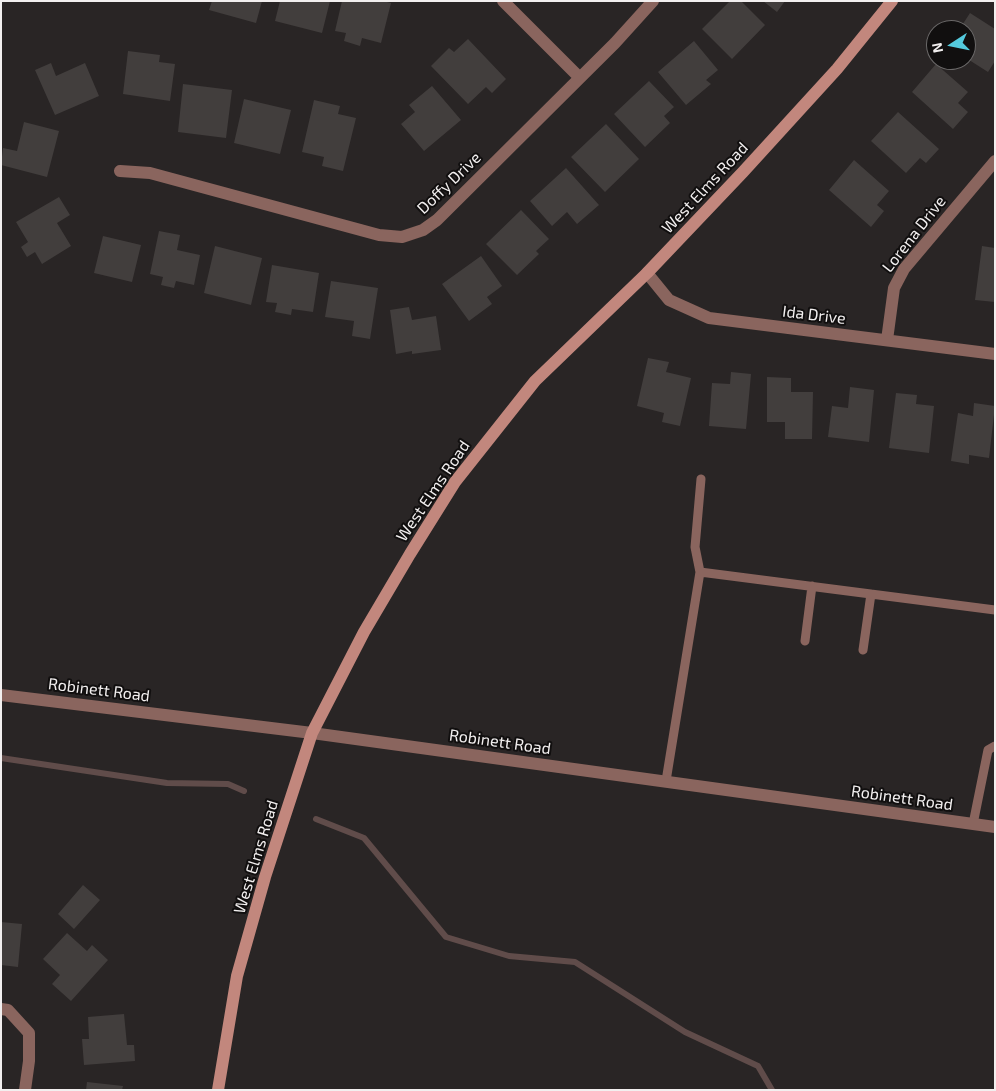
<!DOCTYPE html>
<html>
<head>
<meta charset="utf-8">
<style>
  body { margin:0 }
  #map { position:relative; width:996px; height:1091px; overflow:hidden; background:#292525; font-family:"Exo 2",sans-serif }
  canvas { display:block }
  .frame { position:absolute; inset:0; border:2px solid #f2efef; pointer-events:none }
  .north { position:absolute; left:926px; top:20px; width:50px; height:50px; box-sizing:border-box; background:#110f0f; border:1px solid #6b6969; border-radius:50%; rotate:259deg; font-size:14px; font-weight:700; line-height:20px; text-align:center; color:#f2efef }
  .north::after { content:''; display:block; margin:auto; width:18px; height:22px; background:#54cadd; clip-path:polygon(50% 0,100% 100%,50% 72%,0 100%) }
</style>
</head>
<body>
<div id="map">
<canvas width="996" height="1091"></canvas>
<div class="frame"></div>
<div class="north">N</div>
</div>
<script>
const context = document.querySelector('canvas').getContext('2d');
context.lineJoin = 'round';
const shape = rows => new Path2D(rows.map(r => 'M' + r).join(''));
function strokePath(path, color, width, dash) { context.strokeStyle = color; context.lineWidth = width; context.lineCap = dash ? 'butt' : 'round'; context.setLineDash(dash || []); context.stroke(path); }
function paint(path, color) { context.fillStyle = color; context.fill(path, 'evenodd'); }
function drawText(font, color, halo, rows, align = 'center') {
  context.font = font + ' "Exo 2",sans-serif'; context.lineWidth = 4; context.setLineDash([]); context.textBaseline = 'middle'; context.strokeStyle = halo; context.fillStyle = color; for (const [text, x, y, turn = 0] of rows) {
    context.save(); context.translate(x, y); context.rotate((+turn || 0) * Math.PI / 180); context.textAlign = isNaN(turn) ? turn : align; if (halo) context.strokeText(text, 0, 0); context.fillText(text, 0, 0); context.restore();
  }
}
strokePath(shape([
  [1,758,167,783,228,784,244,791],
  [316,819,364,838,446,937,509,956,575,962,685,1032,758,1066,772,1090]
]), '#604c4a', 6);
paint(shape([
  [212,1,262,1,256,23,209,10],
  [280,1,330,1,322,33,275,21],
  [342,1,383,1,391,3,381,43,362,38,360,46,344,41,346,33,335,31],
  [730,1,741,1,765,25,732,59,702,29],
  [763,1,785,1,777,12],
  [970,13,995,29,995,61,988,72,966,58,966,30,959,30],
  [468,39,506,79,492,93,486,87,468,104,431,66,449,48,454,52],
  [694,41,718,70,706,80,711,84,686,105,658,72],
  [128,51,160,55,159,62,175,64,170,101,123,94],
  [51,63,56,76,85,63,99,96,55,115,35,70],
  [936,64,968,92,958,103,968,112,953,129,912,92],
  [649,81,674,107,664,116,670,123,645,147,614,114],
  [183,84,232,90,226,138,178,132],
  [432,86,461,120,424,151,401,124,415,112,409,105],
  [244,99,291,110,280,154,234,143],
  [314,100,340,106,338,114,356,118,343,171,322,166,324,157,302,152],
  [898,112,939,149,926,163,920,158,906,173,871,141],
  [24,122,59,131,47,177,1,165,3,148,17,151],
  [606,124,639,159,605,192,571,157],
  [854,160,889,191,877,205,884,211,871,227,829,190],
  [566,168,599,205,577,224,567,212,552,226,530,201],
  [59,197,70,215,57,223,71,246,42,264,35,252,27,257,21,247,28,242,16,222],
  [521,210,549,239,536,251,539,254,517,275,486,244],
  [159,231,180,235,177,250,200,255,194,285,176,281,174,288,161,285,163,277,150,274],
  [103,236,141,245,132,282,94,273],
  [215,246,262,258,251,305,204,293],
  [982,246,995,248,995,302,975,300],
  [481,256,502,286,487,297,492,304,469,321,442,284],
  [272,265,319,273,313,312,292,309,291,315,275,312,277,303,266,302],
  [331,281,378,288,370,339,352,336,354,321,325,317],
  [409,307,412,320,436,316,441,350,412,354,412,351,396,354,390,310],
  [648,358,669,362,666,372,691,378,680,426,662,422,664,413,637,406],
  [731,372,751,374,746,429,709,426,712,383,730,384],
  [767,377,791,378,791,392,813,392,812,439,785,439,785,422,767,422],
  [850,387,874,390,869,442,828,437,832,406,848,408],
  [896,393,917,395,916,404,934,406,929,453,889,448],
  [974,403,995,406,989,458,969,455,969,464,951,461,958,413,973,416],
  [83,885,100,900,74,929,58,914],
  [1,922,22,924,18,967,1,965],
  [67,933,87,951,92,945,108,960,71,1001,52,984,60,975,43,959],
  [124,1014,127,1045,134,1045,135,1061,84,1065,82,1039,89,1039,88,1017],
  [87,1082,123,1086,122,1090,86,1090]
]), '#423e3d');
strokePath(shape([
  [700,572,695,547,701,479],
  [805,641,812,586],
  [863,650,871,594],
  [666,781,700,572,995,610],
  [973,824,988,750,995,746]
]), '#8a655e', 9);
strokePath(shape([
  [503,1,579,77],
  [120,171,150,173,379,235,402,237,423,230,437,220,615,43,653,1],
  [647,273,669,300,709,318,995,354],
  [887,340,894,288,904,269,995,161],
  [1,1009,8,1010,29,1033,29,1061,25,1090]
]), '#8a655e', 12);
strokePath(shape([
  [1,695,312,733,995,827]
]), '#8a655e', 12);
strokePath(shape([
  [218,1090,237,976,265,877,312,733,364,632,410,554,455,482,535,381,647,273,743,172,837,69,892,1]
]), '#c2877d', 12);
drawText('16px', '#f2efef', '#110f0f', [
  ["Doffy Drive",449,183,-44],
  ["West Elms Road",705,188,-47],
  ["Lorena Drive",914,234,-52],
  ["Ida Drive",814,315,7],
  ["West Elms Road",433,491,-56],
  ["Robinett Road",99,690,7],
  ["Robinett Road",500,742,8],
  ["Robinett Road",902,798,8],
  ["West Elms Road",256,857,-73]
]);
</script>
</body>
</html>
